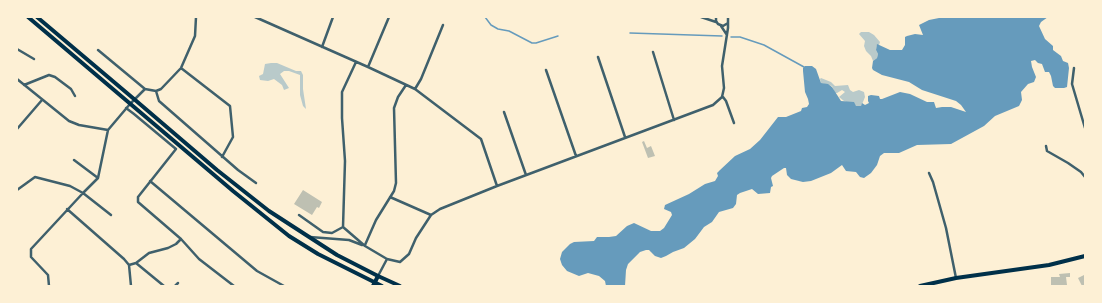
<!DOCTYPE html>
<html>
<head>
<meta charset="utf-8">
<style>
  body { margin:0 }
  #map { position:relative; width:1102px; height:303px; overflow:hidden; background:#fdf0d5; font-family:"Varela Round",sans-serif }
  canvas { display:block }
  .frame { position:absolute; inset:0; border:18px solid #fdf0d5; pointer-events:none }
</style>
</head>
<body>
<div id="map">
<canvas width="1102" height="303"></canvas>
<div class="frame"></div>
</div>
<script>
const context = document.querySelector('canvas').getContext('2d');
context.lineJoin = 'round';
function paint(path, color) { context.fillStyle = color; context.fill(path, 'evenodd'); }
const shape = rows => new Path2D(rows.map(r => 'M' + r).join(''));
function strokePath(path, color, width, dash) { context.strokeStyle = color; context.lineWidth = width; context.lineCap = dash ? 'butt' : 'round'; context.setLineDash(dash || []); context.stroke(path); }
paint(shape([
  [861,32,869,32,874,35,880,42,879,45,877,45,876,50,878,54,877,58,873,61,871,56,866,51,864,46,865,41,859,34],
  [271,63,277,63,296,71,301,71,303,75,303,89,306,109,303,106,300,95,300,75,289,71,284,71,280,74,289,88,284,90,282,85,274,79,268,81,260,80,259,76,263,74,265,64],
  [821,78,831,82,835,86,848,85,850,90,853,92,859,90,864,92,865,97,863,102,861,106,856,106,844,101,839,97,845,92,842,90,837,93,835,93,832,86,821,83,820,79]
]), '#b9caca');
paint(shape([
  [940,17,1048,17,1041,22,1039,26,1045,39,1053,46,1053,50,1061,56,1063,61,1068,63,1069,68,1067,87,1064,88,1055,88,1053,86,1051,76,1049,72,1045,72,1042,64,1038,63,1035,60,1031,61,1032,67,1036,77,1034,82,1028,84,1021,92,1022,100,1019,106,995,116,984,126,951,144,917,145,899,153,884,153,880,156,877,165,871,173,864,178,860,177,856,172,846,171,842,165,831,173,811,181,803,182,791,179,787,175,786,168,784,168,772,176,771,178,773,186,771,187,770,193,758,194,752,189,740,193,737,195,736,204,733,208,719,212,712,222,704,227,695,239,684,248,673,252,666,256,661,258,655,256,649,250,646,250,640,252,628,264,626,270,625,286,606,286,605,281,599,276,588,273,579,276,567,271,562,265,560,259,562,252,570,244,574,242,594,241,597,237,609,237,616,236,627,226,634,223,651,231,660,231,664,228,672,215,671,212,664,209,665,205,689,194,705,184,715,181,718,176,717,173,720,170,735,156,750,149,760,140,778,117,786,117,801,111,802,108,807,107,809,104,808,99,805,92,803,71,803,68,805,66,812,66,816,69,821,83,828,84,832,87,841,101,854,102,856,106,861,106,862,103,865,105,869,103,868,101,868,96,871,95,879,96,880,99,882,99,900,92,910,94,927,102,934,102,936,108,942,107,951,107,966,112,961,105,956,101,922,90,909,82,882,75,873,70,872,68,873,61,877,58,878,54,876,50,877,44,890,50,902,50,905,45,905,37,907,36,915,34,923,35,919,25,929,20,939,18]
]), '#669bbc');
strokePath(shape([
  [485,17,491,25,498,29,509,31,532,43,536,43,558,36],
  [630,33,722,36],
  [731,37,740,37,764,45,804,67]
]), '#669bbc', 1.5);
paint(shape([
  [644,141,647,148,651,146,655,156,648,158,642,142],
  [303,190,322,202,319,208,317,207,312,215,294,204],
  [1070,273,1070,277,1066,277,1067,285,1051,286,1051,277,1060,277,1059,274],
  [1084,275,1085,277,1085,285,1082,286,1078,278]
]), '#bec0b2');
strokePath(shape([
  [255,17,368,67,415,89,481,139,497,186],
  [701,17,716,22],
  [716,17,716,21,718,24,723,26,728,23,728,17],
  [721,26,727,35],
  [322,47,333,17],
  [17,49,34,59],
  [98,50,145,89],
  [653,52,674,120],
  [598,57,625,137],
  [356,62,342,92,342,118,345,161,343,227,365,246,387,259],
  [368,67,389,17],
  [181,68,230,106,233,137,222,157],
  [1074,68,1072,84,1085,128],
  [546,70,576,156],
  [17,79,69,121,79,125,108,130],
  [24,85,49,75,55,77,71,89,75,96],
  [415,89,421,79,443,25],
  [156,91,159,101,238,170,256,183],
  [723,97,726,101,734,123],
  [126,108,134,114,176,149,138,197,138,202,181,239,199,259,234,286],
  [504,112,526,175],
  [17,129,42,100],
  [1046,146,1047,151,1068,163,1081,172,1085,177],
  [74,160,98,178],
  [929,173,933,182,946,228,956,278],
  [150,181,257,271,284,286],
  [17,190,35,177,70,186,83,193,98,178,108,130,130,104,145,89,156,91,161,89,181,68,195,36,196,17],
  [390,197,431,215],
  [67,209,124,259,129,265,131,286],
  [299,215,323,232,332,233,343,227],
  [310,237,349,240,362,245],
  [365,245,376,220,394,191,396,183,394,108,398,97,406,85],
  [136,263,164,286],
  [129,265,136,263,149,253,168,248,176,244,181,239],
  [378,276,387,259,400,262,409,254,416,238,431,215,440,209,497,186,713,105,722,97,724,88,722,66,728,28,728,23],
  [49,286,48,275,31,257,31,249,83,193,111,215],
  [175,286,178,283]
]), '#3f606c', 2.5);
strokePath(shape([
  [373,286,378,276]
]), '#003049', 4);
strokePath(shape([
  [28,17,233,191,289,236,318,254,382,286],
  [37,17,134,99,217,170,269,211,337,255,378,276,400,286],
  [920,286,956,278,1049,265,1085,256]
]), '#003049', 4);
</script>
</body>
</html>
